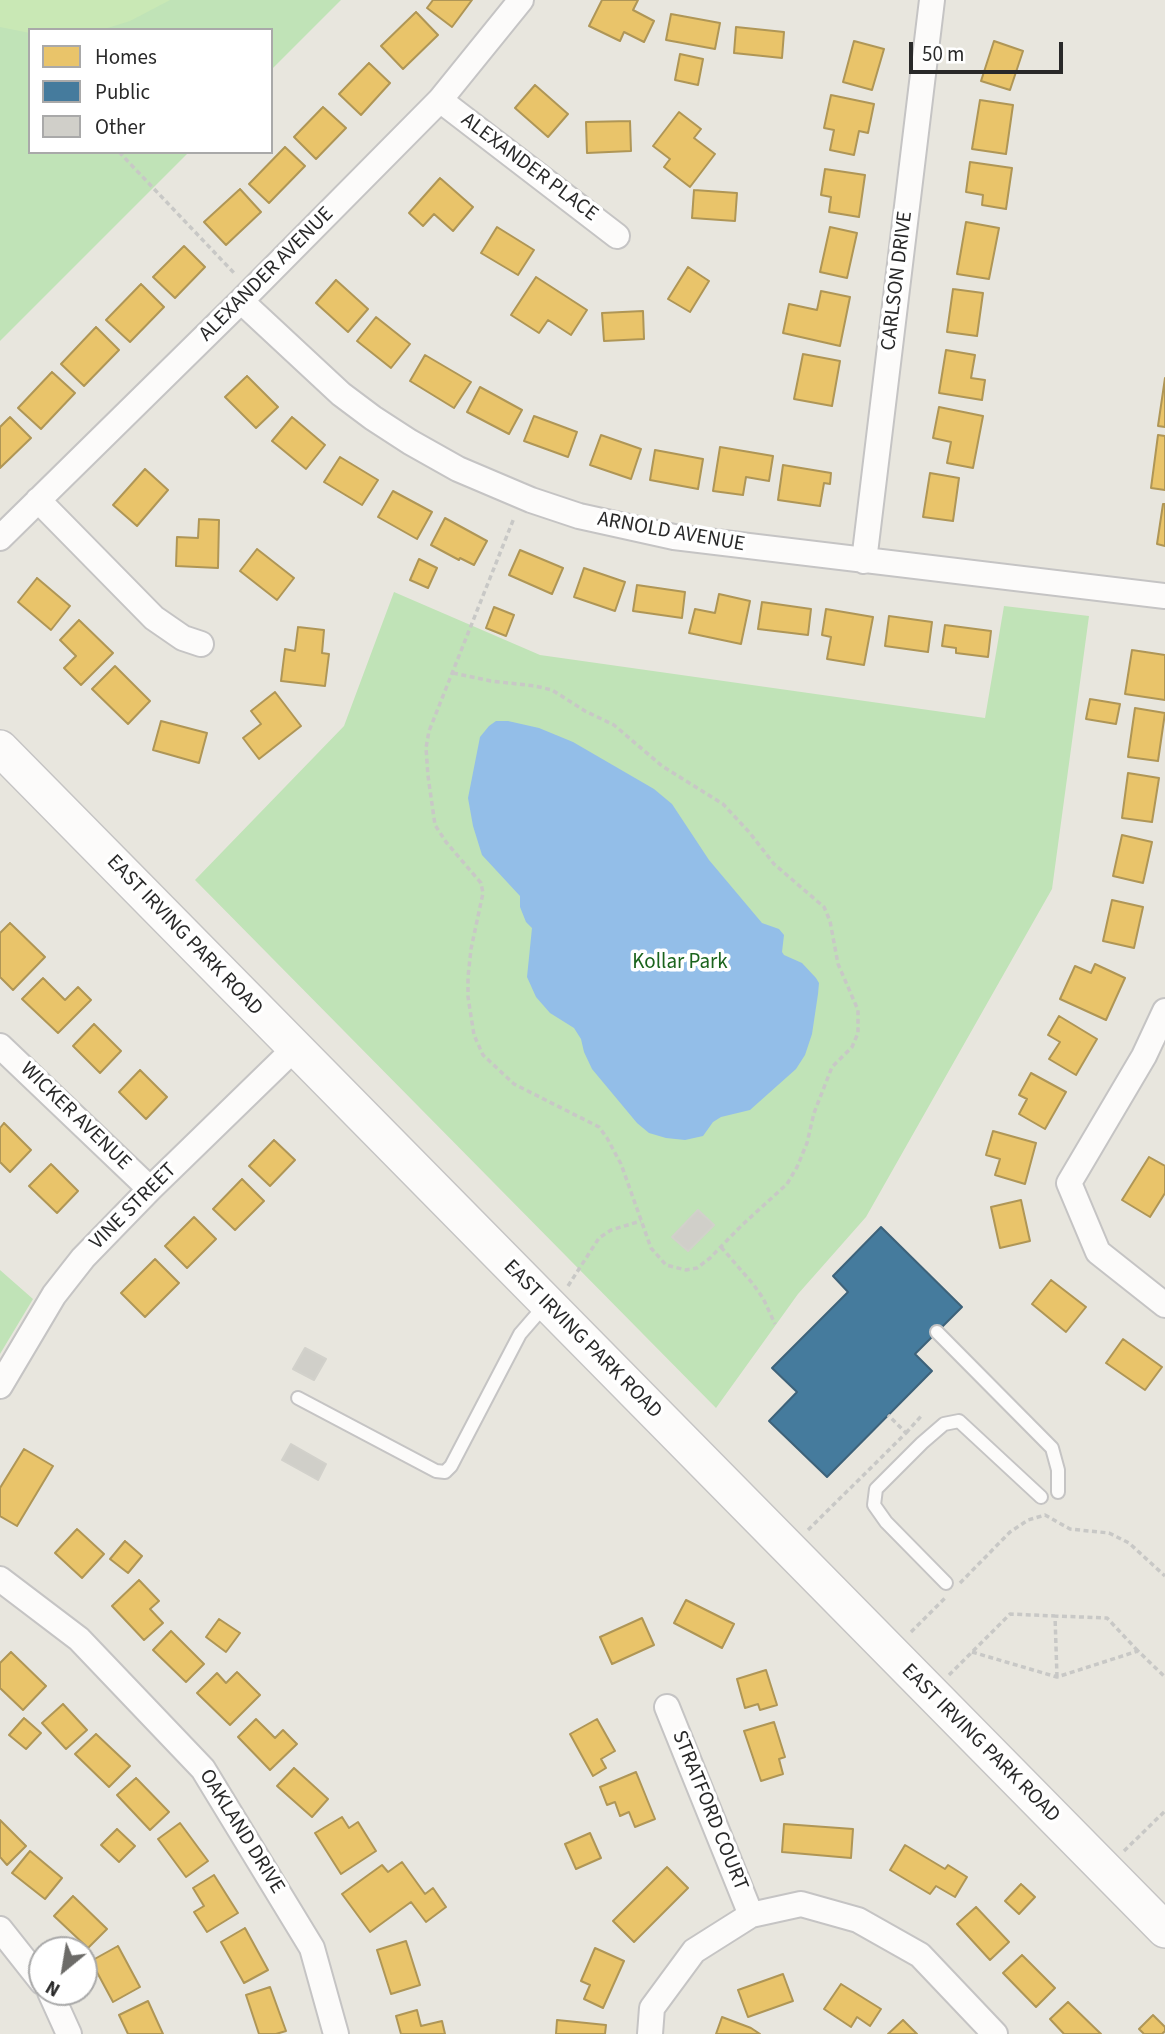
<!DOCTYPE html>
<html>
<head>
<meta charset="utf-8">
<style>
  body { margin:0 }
  #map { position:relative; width:1165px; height:2034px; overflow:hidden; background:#e8e6de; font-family:"Source Sans 3",sans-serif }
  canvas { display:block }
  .legend { position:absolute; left:28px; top:28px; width:245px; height:126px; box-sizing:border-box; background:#fff; border:2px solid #a9a9a9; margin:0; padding:9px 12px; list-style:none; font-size:21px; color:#292929 }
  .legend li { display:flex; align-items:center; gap:14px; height:35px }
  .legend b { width:35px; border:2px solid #a9a9a9 }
  .north { position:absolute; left:28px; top:1936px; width:70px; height:70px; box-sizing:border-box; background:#fff; border:2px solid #a9a9a9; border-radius:50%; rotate:210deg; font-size:19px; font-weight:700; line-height:28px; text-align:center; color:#292929 }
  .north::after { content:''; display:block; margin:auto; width:24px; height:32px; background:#6c6b68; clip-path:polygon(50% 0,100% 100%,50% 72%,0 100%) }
  .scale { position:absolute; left:909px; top:42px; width:154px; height:32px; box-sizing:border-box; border:4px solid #292929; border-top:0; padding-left:9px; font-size:21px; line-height:24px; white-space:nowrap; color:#292929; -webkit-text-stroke:5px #fff; paint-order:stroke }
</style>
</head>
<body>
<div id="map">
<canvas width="1165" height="2034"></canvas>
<ul class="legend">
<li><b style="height:19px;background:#e9c46a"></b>Homes</li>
<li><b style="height:19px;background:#457b9d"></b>Public</li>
<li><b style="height:19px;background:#d0cfc9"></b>Other</li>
</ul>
<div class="north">N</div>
<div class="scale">50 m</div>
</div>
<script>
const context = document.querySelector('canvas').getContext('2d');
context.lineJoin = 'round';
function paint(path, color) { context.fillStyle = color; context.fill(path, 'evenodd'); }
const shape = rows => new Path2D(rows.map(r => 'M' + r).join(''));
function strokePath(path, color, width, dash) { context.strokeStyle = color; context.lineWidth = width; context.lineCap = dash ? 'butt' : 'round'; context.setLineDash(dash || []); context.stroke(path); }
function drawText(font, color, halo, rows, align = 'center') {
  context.font = font + ' "Source Sans 3",sans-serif'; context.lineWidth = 7; context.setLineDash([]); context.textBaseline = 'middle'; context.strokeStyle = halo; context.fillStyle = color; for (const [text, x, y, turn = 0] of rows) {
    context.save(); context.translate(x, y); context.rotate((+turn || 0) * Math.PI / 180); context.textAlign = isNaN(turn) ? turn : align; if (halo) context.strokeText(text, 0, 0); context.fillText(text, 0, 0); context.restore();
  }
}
paint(shape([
  [0,0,341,0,271,70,271,30,30,30,30,152,189,152,0,341],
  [394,592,540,655,985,718,1004,606,1089,616,1052,889,866,1217,798,1294,716,1408,195,880,344,726],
  [0,1270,33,1299,0,1354]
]), '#c0e3b7');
paint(shape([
  [0,0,170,0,130,21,101,30,30,30,30,33,0,27]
]), '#c9e8b5');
paint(shape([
  [496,721,508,721,539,728,573,742,654,789,672,804,709,860,762,923,779,929,784,935,782,952,784,955,802,963,816,978,819,983,818,994,812,1034,805,1055,796,1069,750,1110,721,1117,713,1122,703,1136,685,1140,666,1138,649,1133,637,1123,592,1069,584,1052,581,1039,574,1028,550,1013,536,997,527,977,532,928,526,922,520,907,520,896,482,855,473,826,468,798,480,737,489,726]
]), '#93bee8');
const homes = shape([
  [433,0,472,0,452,27,427,8,433,0],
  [602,0,638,0,633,10,654,21,644,42,624,32,620,41,589,26,602,0],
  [416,12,438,35,403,69,381,46,416,12],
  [671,14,720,23,715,49,666,40,671,14],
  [736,27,784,32,782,58,734,53,736,27],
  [854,41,884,49,872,90,843,82,854,41],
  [994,41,1023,51,1010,90,981,81,994,41],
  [680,54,703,59,698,85,675,80,680,54],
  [369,63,390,83,361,115,339,94,369,63],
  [535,85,568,114,548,137,515,108,535,85],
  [831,95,874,104,868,133,859,131,854,155,830,150,834,130,824,128,831,95],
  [980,100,1013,105,1006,154,972,149,980,100],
  [323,107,346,128,316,159,294,137,323,107],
  [679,112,701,129,694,138,715,154,690,187,664,167,670,159,653,146,679,112],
  [630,121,631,151,587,153,586,122,630,121],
  [285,147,305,166,269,203,249,184,285,147],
  [970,162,1012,168,1006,209,982,205,983,195,966,192,970,162],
  [825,169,865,175,859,217,829,212,831,197,821,195,825,169],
  [440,178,473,207,453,231,434,214,423,226,409,213,440,178],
  [240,189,261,212,226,245,204,222,240,189],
  [694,190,737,193,735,221,692,218,694,190],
  [966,222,999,228,989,279,957,274,966,222],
  [497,227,534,250,518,275,481,253,497,227],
  [830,227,857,233,847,278,820,272,830,227],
  [184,246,205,267,175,298,153,277,184,246],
  [688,267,709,281,690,312,668,299,688,267],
  [536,277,587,310,571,335,548,320,539,333,511,315,536,277],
  [336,280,368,309,348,332,316,303,336,280],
  [141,284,164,307,130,342,106,320,141,284],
  [953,289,983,293,977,336,947,332,953,289],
  [821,291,850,297,840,346,783,333,789,304,817,310,821,291],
  [643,311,644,339,604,341,602,313,643,311],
  [376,317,410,344,391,368,357,341,376,317],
  [96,327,119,350,84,386,61,364,96,327],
  [946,350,975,355,971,378,985,380,982,400,939,393,946,350],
  [803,354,840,361,832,406,794,399,803,354],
  [425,355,471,382,454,408,410,381,425,355],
  [52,372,75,393,41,429,18,408,52,372],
  [247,376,278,407,256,428,225,397,247,376],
  [1165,378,1165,427,1158,426,1165,378],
  [480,387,522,410,509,434,467,412,480,387],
  [939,407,983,416,973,468,947,463,951,442,933,438,939,407],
  [534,416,577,432,568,457,524,441,534,416],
  [10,417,31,438,0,468,0,427,10,417],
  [292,417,325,445,306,469,272,441,292,417],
  [601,435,641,449,631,479,590,465,601,435],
  [1158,435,1165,436,1165,490,1151,488,1158,435],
  [720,447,773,456,769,481,746,477,743,495,713,491,720,447],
  [655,450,703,459,698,489,650,480,655,450],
  [340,457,378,480,362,505,324,482,340,457],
  [783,465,831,473,830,484,824,483,820,506,778,500,783,465],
  [145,469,168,490,137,526,113,505,145,469],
  [930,473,959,478,953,521,923,517,930,473],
  [393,491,432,512,417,539,378,517,393,491],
  [1163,504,1165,504,1165,546,1157,544,1163,504],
  [445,518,487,541,474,565,460,558,459,560,431,545,445,518],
  [199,519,219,520,218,568,176,566,177,537,198,538,199,519],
  [257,549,294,578,277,600,240,571,257,549],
  [520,550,563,568,552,594,509,575,520,550],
  [419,559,437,568,428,588,410,580,419,559],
  [584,568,625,582,615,611,574,597,584,568],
  [37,578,70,606,51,630,18,602,37,578],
  [637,585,685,592,682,618,633,611,637,585],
  [719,594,750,601,741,644,689,633,695,609,715,613,719,594],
  [762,602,811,609,808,635,758,629,762,602],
  [494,607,514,615,506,636,486,628,494,607],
  [826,609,873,617,864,665,827,659,831,637,822,635,826,609],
  [889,616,932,622,928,652,885,646,889,616],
  [79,620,113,653,81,685,64,668,76,656,60,640,79,620],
  [945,625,991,631,988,657,956,653,956,648,942,646,945,625],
  [298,627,324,630,322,653,329,654,325,686,281,681,285,649,295,651,298,627],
  [1132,650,1165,655,1165,700,1125,694,1132,650],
  [115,666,150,701,128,724,92,689,115,666],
  [275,692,301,726,259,759,243,738,261,724,251,711,275,692],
  [1090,699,1120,704,1116,724,1086,719,1090,699],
  [1135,708,1165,713,1158,761,1128,757,1135,708],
  [161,721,207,733,199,763,153,750,161,721],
  [1128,773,1159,778,1152,822,1122,818,1128,773],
  [1122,835,1152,842,1143,883,1113,876,1122,835],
  [1112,900,1143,907,1134,948,1103,941,1112,900],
  [10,923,45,957,13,990,0,977,0,933,10,923],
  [1095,964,1125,978,1106,1020,1060,999,1075,966,1091,973,1095,964],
  [43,978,65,1000,78,987,91,1000,58,1033,22,999,43,978],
  [1059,1016,1097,1039,1076,1075,1049,1059,1060,1042,1048,1035,1059,1016],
  [94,1024,121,1051,100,1073,73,1046,94,1024],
  [140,1070,167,1097,146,1119,119,1092,140,1070],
  [1031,1073,1066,1092,1045,1129,1019,1114,1027,1099,1019,1095,1031,1073],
  [4,1123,31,1150,10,1172,0,1162,0,1128,4,1123],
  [993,1131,1036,1143,1025,1184,995,1175,1000,1159,986,1155,993,1131],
  [274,1140,295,1160,270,1186,249,1166,274,1140],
  [1149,1157,1165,1166,1165,1193,1150,1217,1122,1200,1149,1157],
  [51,1164,78,1191,57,1213,29,1186,51,1164],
  [242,1179,264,1201,235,1230,213,1209,242,1179],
  [1021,1200,1030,1241,1000,1248,991,1207,1021,1200],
  [194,1217,216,1239,187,1268,165,1246,194,1217],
  [155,1259,179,1283,145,1317,121,1293,155,1259],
  [1051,1280,1086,1307,1066,1332,1032,1304,1051,1280],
  [1123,1339,1162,1367,1145,1390,1106,1363,1123,1339],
  [24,1449,53,1466,17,1526,0,1516,0,1488,24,1449],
  [77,1529,104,1554,82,1578,55,1553,77,1529],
  [125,1541,142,1556,128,1573,110,1559,125,1541],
  [139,1580,159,1601,150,1609,163,1623,144,1640,112,1606,139,1580],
  [686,1600,734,1624,722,1648,674,1623,686,1600],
  [642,1618,654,1645,612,1664,600,1637,642,1618],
  [219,1619,240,1633,226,1652,206,1637,219,1619],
  [171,1631,204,1664,186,1682,153,1650,171,1631],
  [11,1652,46,1686,23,1710,0,1688,0,1663,11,1652],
  [766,1670,777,1705,760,1710,758,1704,745,1708,737,1679,766,1670],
  [237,1672,260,1695,230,1725,197,1693,217,1673,226,1683,237,1672],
  [63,1704,87,1730,66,1749,42,1723,63,1704],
  [24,1718,41,1733,26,1749,9,1735,24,1718],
  [256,1719,275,1738,283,1730,297,1744,270,1770,238,1737,256,1719],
  [597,1719,615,1751,601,1759,606,1768,593,1776,570,1734,597,1719],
  [774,1722,785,1757,779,1759,783,1774,761,1781,744,1731,774,1722],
  [96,1734,130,1766,109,1787,75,1754,96,1734],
  [294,1768,328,1799,312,1817,277,1786,294,1768],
  [636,1772,655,1819,635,1827,629,1812,620,1816,615,1802,607,1805,600,1787,636,1772],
  [136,1778,169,1812,150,1830,117,1795,136,1778],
  [342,1817,349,1828,358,1822,376,1851,341,1874,315,1833,342,1817],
  [0,1820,26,1846,7,1865,0,1857,0,1820],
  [180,1823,208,1861,186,1877,158,1839,180,1823],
  [784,1824,853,1829,851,1858,782,1852,784,1824],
  [117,1829,135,1846,119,1862,101,1845,117,1829],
  [590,1833,601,1858,576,1869,565,1844,590,1833],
  [905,1845,945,1869,948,1865,967,1877,955,1897,936,1886,930,1894,890,1870,905,1845],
  [30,1851,62,1878,45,1899,12,1873,30,1851],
  [402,1862,425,1894,433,1888,446,1907,426,1922,411,1902,370,1932,342,1894,382,1865,388,1872,402,1862],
  [667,1867,688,1888,634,1942,613,1921,667,1867],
  [214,1875,238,1913,207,1932,194,1912,204,1906,193,1888,214,1875],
  [1021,1884,1035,1897,1019,1914,1005,1901,1021,1884],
  [73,1896,107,1929,88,1948,54,1916,73,1896],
  [976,1907,1009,1942,990,1960,957,1924,976,1907],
  [245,1928,268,1970,244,1983,221,1942,245,1928],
  [406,1941,420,1985,391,1994,377,1950,406,1941],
  [118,1946,140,1987,113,2002,91,1961,118,1946],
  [595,1948,624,1961,603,2008,584,1999,590,1985,581,1981,595,1948],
  [1022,1955,1055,1988,1036,2007,1003,1973,1022,1955],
  [783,1974,793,2001,748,2017,738,1990,783,1974],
  [841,1984,881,2009,870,2026,857,2017,851,2027,824,2009,841,1984],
  [270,1987,286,2031,276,2034,259,2034,246,1995,270,1987],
  [148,2001,163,2034,128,2034,119,2015,148,2001],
  [1068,2002,1101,2034,1064,2034,1050,2019,1068,2002],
  [417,2010,421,2026,442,2021,445,2034,401,2034,396,2016,417,2010],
  [1153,2015,1165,2027,1165,2031,1162,2034,1144,2034,1139,2029,1153,2015],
  [722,2017,751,2028,760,2034,716,2034,722,2017],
  [557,2020,606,2025,605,2034,556,2034,557,2020],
  [903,2020,917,2034,888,2034,903,2020]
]);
paint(homes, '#e9c46a');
strokePath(homes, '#af9656', 2);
const public = shape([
  [881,1227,962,1307,915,1354,932,1371,827,1477,769,1421,797,1392,772,1368,848,1292,833,1276,881,1227]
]);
paint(public, '#457b9d');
strokePath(public, '#3d627a', 2);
const building = shape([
  [698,1210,714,1225,688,1251,672,1237,698,1210],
  [305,1348,326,1359,314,1380,293,1369,305,1348],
  [291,1444,326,1464,318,1480,282,1460,291,1444]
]);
paint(building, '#d0cfc9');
strokePath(building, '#d2d1cb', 2);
const service = shape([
  [937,1332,1052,1448,1058,1470,1058,1492],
  [298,1398,436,1471,445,1472,451,1466,520,1334,546,1304],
  [946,1583,886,1522,874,1505,876,1489,922,1443,944,1424,959,1421,1041,1497]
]);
const minor = shape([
  [440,100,617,236],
  [241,301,341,394,373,418,410,442,458,469,531,500,579,516,674,537,1165,596],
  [38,500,154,618,183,638,201,644],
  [0,538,241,301,440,100,521,0],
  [864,561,932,0],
  [1165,1011,1144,1056,1069,1183,1098,1252,1165,1305],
  [0,1046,150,1189],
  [0,1386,54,1295,83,1258,150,1189,295,1048],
  [0,1579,79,1639,203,1769,312,1948,336,2034],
  [667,1707,751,1915],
  [0,1929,42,1982],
  [50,1992,69,2034],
  [650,2034,652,2008,694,1951,751,1915,801,1904,858,1920,920,1955,995,2034]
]);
const secondary = shape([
  [0,748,1165,1930]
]);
strokePath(service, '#c5c4c4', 16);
strokePath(minor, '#c5c4c4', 28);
strokePath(secondary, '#c5c4c4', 38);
strokePath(shape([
  [119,152,235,274],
  [453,673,491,681,535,686,552,690,585,711,614,725,662,766,723,804,749,832,774,864,824,907,830,921,838,964,858,1010,858,1033,852,1047,832,1067,814,1113,807,1143,797,1167,787,1184,741,1226,710,1258,697,1268,686,1270,666,1265,651,1248,621,1164,607,1138,599,1127,514,1084,483,1055,474,1035,468,997,468,977,471,949,483,893,481,883,446,842,435,825,428,776,426,748,429,731,514,518],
  [721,1247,753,1284,763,1298,775,1324],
  [568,1286,599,1238,611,1230,641,1221],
  [906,1433,923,1414],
  [808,1530,906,1433,888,1415],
  [960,1583,1010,1532,1028,1520,1045,1515,1070,1529,1109,1533,1129,1543,1165,1576],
  [911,1632,945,1598],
  [972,1652,1057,1677,1138,1651,1165,1677],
  [949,1675,1010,1614,1055,1616],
  [1057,1677,1055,1616,1107,1618,1138,1651],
  [1124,1851,1165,1811]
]), '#c8c8c6', 3.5, [5, 3.5]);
strokePath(service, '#fcfbfa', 12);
strokePath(minor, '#fcfbfa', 24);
strokePath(secondary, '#fcfbfa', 35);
drawText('21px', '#292929', '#fff', [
  ["ALEXANDER PLACE",529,168,37],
  ["ALEXANDER AVENUE",267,275,-45],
  ["CARLSON DRIVE",898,281,-83],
  ["ARNOLD AVENUE",671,533,10],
  ["EAST IRVING PARK ROAD",184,936,46],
  ["WICKER AVENUE",75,1117,44],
  ["VINE STREET",134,1207,-45],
  ["EAST IRVING PARK ROAD",582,1340,45],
  ["EAST IRVING PARK ROAD",980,1744,45],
  ["STRATFORD COURT",709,1811,68],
  ["OAKLAND DRIVE",241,1832,58]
]);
drawText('21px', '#1b641d', '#fff', [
  ["Kollar Park",680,963]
]);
</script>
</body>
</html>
